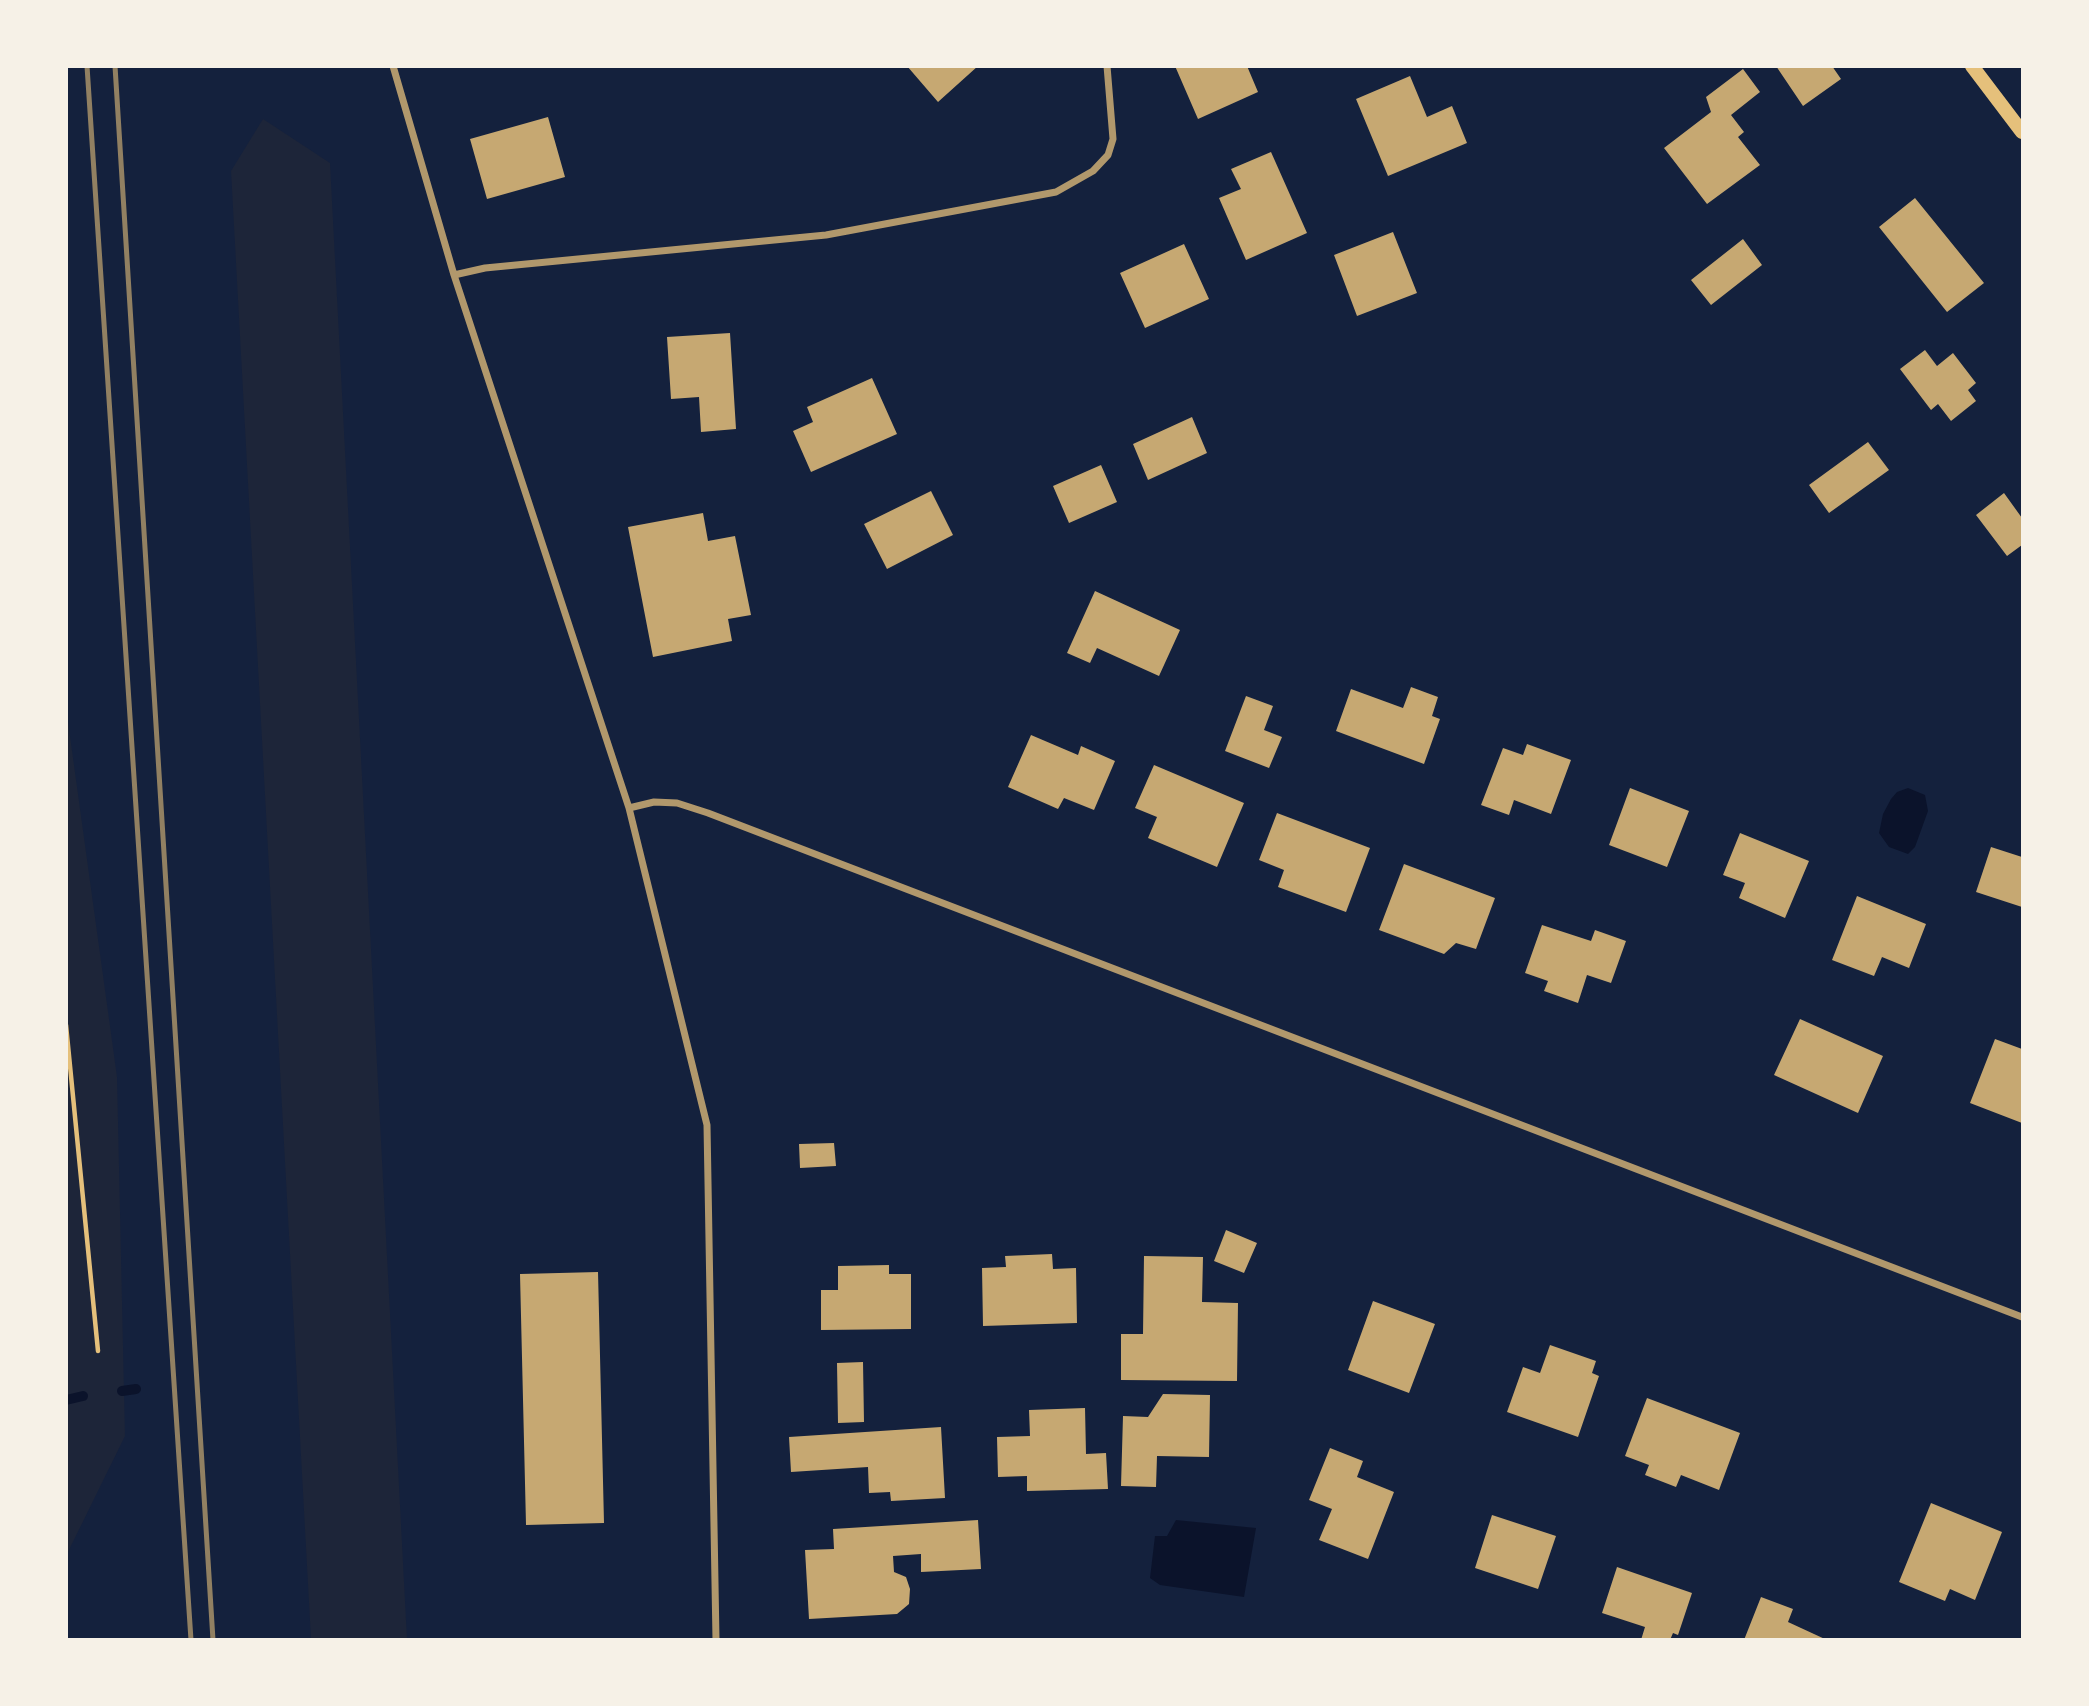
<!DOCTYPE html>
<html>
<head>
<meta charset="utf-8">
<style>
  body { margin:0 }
  #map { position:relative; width:2089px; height:1706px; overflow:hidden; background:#14213d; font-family:"Noto Sans",sans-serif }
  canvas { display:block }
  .frame { position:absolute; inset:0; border:68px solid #f6f1e7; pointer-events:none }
</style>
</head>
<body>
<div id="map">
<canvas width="2089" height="1706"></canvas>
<div class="frame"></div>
</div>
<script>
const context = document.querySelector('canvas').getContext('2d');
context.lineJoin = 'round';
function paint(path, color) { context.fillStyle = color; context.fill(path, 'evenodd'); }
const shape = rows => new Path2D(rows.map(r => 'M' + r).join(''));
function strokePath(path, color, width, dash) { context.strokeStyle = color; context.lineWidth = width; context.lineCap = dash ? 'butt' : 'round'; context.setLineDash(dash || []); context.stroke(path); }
paint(shape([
  [263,119,330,163,407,1639,311,1639,231,171],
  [66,707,117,1077,125,1436,67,1554]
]), '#1d2539');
paint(shape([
  [1908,788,1925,795,1928,811,1915,847,1908,854,1889,847,1879,833,1883,814,1891,799,1897,792],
  [1176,1520,1256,1528,1244,1597,1160,1585,1150,1578,1155,1536,1167,1536]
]), '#0b132b');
strokePath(shape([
  [122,1391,136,1389],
  [66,1400,83,1396]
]), '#0b132b', 10);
paint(shape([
  [907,66,978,66,938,102],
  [1175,66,1247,66,1258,92,1198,119],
  [1776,66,1832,66,1841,79,1803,106],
  [1743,69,1760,92,1731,115,1744,132,1738,137,1760,165,1707,204,1664,148,1711,112,1706,97],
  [1410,76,1427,117,1452,106,1467,143,1388,176,1356,99],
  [548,117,565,177,487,199,470,139],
  [1271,152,1307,233,1246,260,1219,198,1241,189,1231,169],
  [1915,198,1984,283,1947,312,1879,227],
  [1393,232,1417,293,1357,316,1334,255],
  [1743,239,1762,265,1711,305,1691,280],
  [1184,244,1209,299,1145,328,1120,273],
  [730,333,736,429,701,432,699,397,671,399,667,337],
  [1925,350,1937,366,1953,353,1976,383,1968,390,1976,401,1951,421,1938,404,1931,410,1900,369],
  [872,378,897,434,811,472,793,431,813,422,807,407],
  [1192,417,1207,453,1148,480,1133,444],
  [1868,442,1889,470,1829,513,1809,485],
  [1101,465,1117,502,1069,523,1053,486],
  [931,491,953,535,887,569,864,524],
  [2004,493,2022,518,2022,545,2007,556,1976,515],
  [703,513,708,541,735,536,751,615,728,619,732,641,653,657,628,527],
  [1095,591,1180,630,1159,676,1097,648,1090,663,1067,653],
  [1411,687,1438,697,1432,716,1440,719,1424,764,1336,731,1351,689,1403,708],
  [1246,696,1273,706,1264,730,1282,737,1269,768,1225,751],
  [1031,735,1078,755,1081,746,1115,761,1094,810,1064,798,1058,809,1008,787],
  [1527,744,1571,760,1551,814,1514,800,1509,815,1481,805,1503,748,1523,755],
  [1154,765,1244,803,1217,867,1148,838,1157,817,1135,808],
  [1630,788,1689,811,1667,867,1609,845],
  [1277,813,1370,848,1346,912,1278,887,1284,870,1259,860],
  [1740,833,1809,861,1785,918,1739,898,1745,883,1723,875],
  [1991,847,2022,857,2022,907,1976,892],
  [1404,864,1495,898,1476,949,1456,943,1444,954,1379,930],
  [1857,896,1926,924,1909,968,1882,957,1874,976,1832,960],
  [1542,925,1591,941,1595,930,1626,941,1611,983,1587,975,1578,1003,1544,991,1548,981,1525,973],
  [1800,1019,1883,1056,1858,1113,1774,1075],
  [1995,1039,2022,1049,2022,1123,1970,1103],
  [834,1143,836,1166,800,1168,799,1144],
  [1226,1230,1257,1243,1244,1273,1214,1261],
  [1052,1254,1053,1269,1076,1268,1077,1323,983,1326,982,1268,1006,1267,1005,1256],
  [1144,1256,1203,1257,1202,1302,1238,1303,1237,1381,1121,1380,1121,1334,1143,1334],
  [889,1265,889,1274,911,1274,911,1329,821,1330,821,1290,838,1290,838,1266],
  [598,1272,604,1523,526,1525,520,1274],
  [1373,1301,1435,1324,1409,1393,1348,1370],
  [1550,1345,1596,1361,1592,1373,1599,1376,1578,1437,1507,1412,1523,1367,1540,1373],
  [863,1362,864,1422,838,1423,837,1363],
  [1163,1394,1210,1395,1209,1457,1157,1456,1156,1487,1121,1486,1123,1416,1148,1417],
  [1647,1398,1740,1433,1719,1490,1681,1475,1676,1487,1645,1475,1649,1465,1625,1456],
  [1085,1408,1086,1454,1106,1453,1108,1489,1027,1491,1027,1476,998,1477,997,1437,1030,1436,1029,1410],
  [941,1427,945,1498,891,1501,890,1492,869,1493,868,1467,791,1472,789,1437],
  [1330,1448,1363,1461,1357,1477,1394,1492,1368,1559,1319,1540,1332,1509,1309,1500],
  [1931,1503,2002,1532,1975,1600,1950,1589,1945,1601,1899,1582],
  [1492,1515,1556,1536,1538,1589,1475,1568],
  [978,1520,981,1569,921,1572,921,1554,893,1556,894,1572,906,1577,910,1589,909,1604,897,1614,809,1619,805,1550,834,1549,833,1529],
  [1617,1567,1692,1593,1678,1635,1673,1633,1670,1640,1641,1640,1645,1627,1602,1613],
  [1761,1597,1793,1609,1788,1622,1827,1640,1744,1640]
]), '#c6a872');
strokePath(shape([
  [66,1025,98,1351]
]), '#e5c07b', 4.5);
strokePath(shape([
  [393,66,454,275,629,808,707,1125,716,1640],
  [454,275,485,268,826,235,1056,192,1093,171,1108,155,1113,139,1107,66],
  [629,808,654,802,677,803,708,813,2022,1317]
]), '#b1986c', 7);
strokePath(shape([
  [1972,66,2022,132]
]), '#e5c07b', 14);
strokePath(shape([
  [87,66,191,1640],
  [115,66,213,1640]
]), '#918062', 5);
</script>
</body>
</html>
